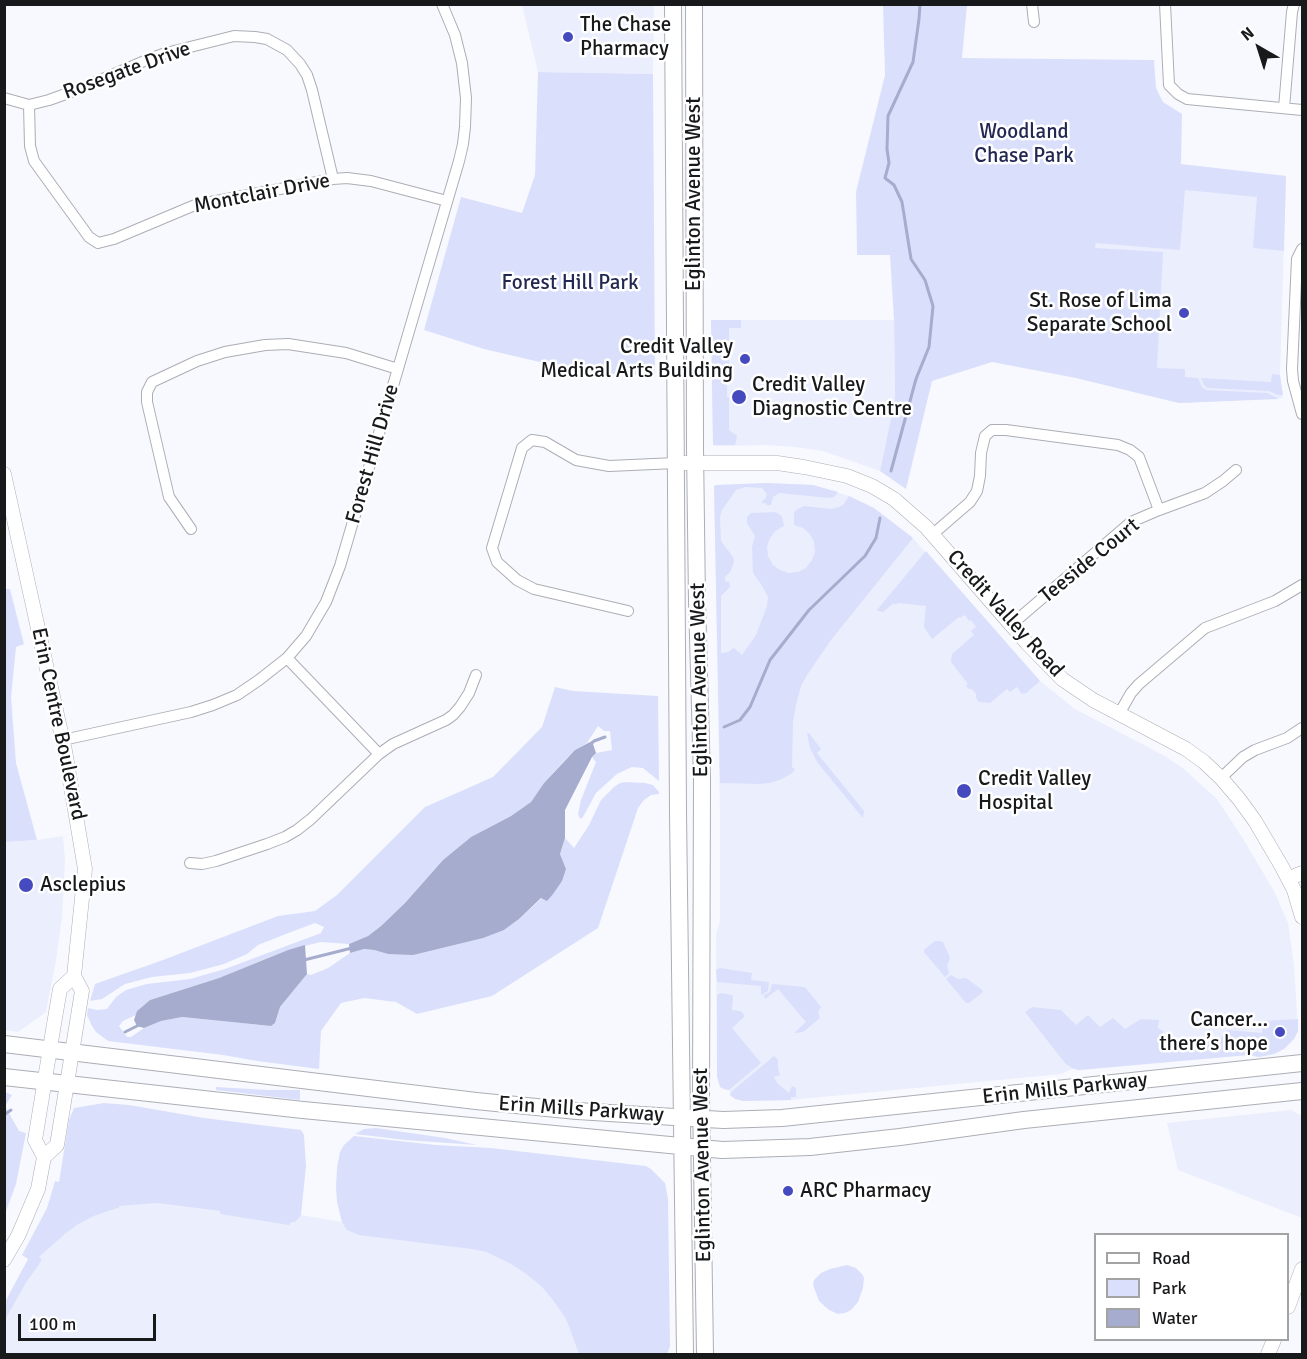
<!DOCTYPE html>
<html>
<head>
<meta charset="utf-8">
<style>
  body { margin:0 }
  #map { position:relative; width:1307px; height:1359px; overflow:hidden; background:#f8f9fe; font-family:Signika,sans-serif }
  canvas { display:block }
  .frame { position:absolute; inset:0; border:6px solid #18191b; pointer-events:none }
  .legend { position:absolute; left:1094px; top:1233px; width:195px; height:108px; box-sizing:border-box; background:#fff; border:2px solid #a3a3a4; margin:0; padding:8px 10px; list-style:none; font-size:18px; color:#18191b }
  .legend li { display:flex; align-items:center; gap:12px; height:30px }
  .legend b { width:30px; border:2px solid #a3a3a4 }
  .north { position:absolute; left:1229px; top:18px; width:60px; height:60px; -webkit-text-stroke:4px #fff; paint-order:stroke; rotate:321deg; font-size:16px; font-weight:700; line-height:24px; text-align:center; color:#18191b }
  .north::after { content:''; display:block; margin:auto; width:21px; height:27px; background:#18191b; clip-path:polygon(50% 0,100% 100%,50% 72%,0 100%) }
  .scale { position:absolute; left:18px; top:1314px; width:138px; height:27px; box-sizing:border-box; border:3px solid #18191b; border-top:0; padding-left:8px; font-size:18px; line-height:21px; white-space:nowrap; color:#18191b; -webkit-text-stroke:4px #fff; paint-order:stroke }
</style>
</head>
<body>
<div id="map">
<canvas width="1307" height="1359"></canvas>
<div class="frame"></div>
<ul class="legend">
<li><b style="height:8px;background:#fff"></b>Road</li>
<li><b style="height:16px;background:#dae0fc"></b>Park</li>
<li><b style="height:16px;background:#a5accd"></b>Water</li>
</ul>
<div class="north">N</div>
<div class="scale">100 m</div>
</div>
<script>
const context = document.querySelector('canvas').getContext('2d');
context.lineJoin = 'round';
function paint(path, color) { context.fillStyle = color; context.fill(path, 'evenodd'); }
const shape = rows => new Path2D(rows.map(r => 'M' + r).join(''));
function strokePath(path, color, width, dash) { context.strokeStyle = color; context.lineWidth = width; context.lineCap = dash ? 'butt' : 'round'; context.setLineDash(dash || []); context.stroke(path); }
function drawText(font, color, halo, rows, align = 'center') {
  context.font = font + ' Signika,sans-serif'; context.lineWidth = 5; context.setLineDash([]); context.textBaseline = 'middle'; context.strokeStyle = halo; context.fillStyle = color; for (const [text, x, y, turn = 0] of rows) {
    context.save(); context.translate(x, y); context.rotate((+turn || 0) * Math.PI / 180); context.textAlign = isNaN(turn) ? turn : align; if (halo) context.strokeText(text, 0, 0); context.fillText(text, 0, 0); context.restore();
  }
}
paint(shape([
  [522,5,654,5,653,74,538,72],
  [1108,158,1286,176,1280,375,1283,398,1179,403,1076,378],
  [711,320,894,320,895,399,880,471,823,451,795,447,767,445,716,446,713,445],
  [767,483,813,485,849,496,874,508,913,538,1040,681,1075,709,1165,756,1184,769,1217,799,1242,837,1274,891,1288,923,1294,965,1298,1031,1294,1039,1284,1049,1274,1054,1259,1057,1248,1055,1083,1070,1072,1069,1061,1074,791,1100,743,1101,732,1097,730,1095,730,1091,729,1090,724,1089,720,1087,717,1076,716,935,720,921,720,814,714,486,716,485],
  [63,836,65,860,62,917,56,960,46,1012,18,1032,5,1030,5,842,37,840],
  [1291,1110,1302,1116,1302,1218,1178,1170,1167,1123],
  [142,1203,156,1203,220,1211,220,1214,290,1223,295,1222,301,1215,342,1222,344,1225,486,1252,511,1264,526,1274,541,1286,552,1299,566,1319,579,1354,5,1354,5,1302,39,1257,65,1234,77,1225,94,1216,118,1209,119,1206]
]), '#ebeefd');
paint(shape([
  [883,5,967,5,962,58,1154,60,1156,88,1163,102,1182,114,1181,164,1286,176,1284,251,1253,248,1257,197,1185,190,1180,250,1096,243,1095,248,1163,252,1157,368,1185,369,1185,377,1198,378,1202,387,1206,390,1267,393,1279,399,1179,403,1076,378,992,362,932,381,906,489,880,471,895,399,894,320,890,255,857,255,856,192,885,75],
  [538,72,653,74,655,375,591,374,484,349,424,330,461,197,522,213,535,175],
  [711,320,741,320,741,328,729,328,729,381,727,382,727,397,729,398,729,430,737,436,735,445,713,445],
  [1272,374,1280,375,1283,395,1278,395,1269,391,1207,388,1204,385,1201,378,1271,382],
  [767,483,813,485,838,492,834,497,829,498,779,493,773,497,771,505,767,505,765,503,762,503,762,501,765,499,767,494,762,488,745,487,736,490,722,510,720,517,721,541,733,557,734,562,730,572,725,577,725,581,729,582,730,587,721,596,721,653,728,652,734,648,742,655,756,635,767,606,768,597,761,584,753,573,752,547,755,536,747,523,747,517,751,513,775,512,782,516,784,526,775,531,770,538,767,547,768,556,773,565,780,570,789,573,798,572,806,568,812,560,815,552,814,542,810,534,803,528,794,525,794,515,795,511,800,508,804,506,832,509,839,507,844,504,849,496,874,508,913,538,831,640,807,675,801,686,796,705,793,722,792,767,795,769,792,773,782,779,770,783,759,784,720,783,714,486,716,485],
  [926,551,1040,681,1026,693,1022,694,1017,687,1010,692,1007,689,990,703,979,702,976,698,976,694,972,689,969,689,966,686,968,684,951,662,952,654,974,635,971,631,976,627,971,620,969,621,965,615,960,618,959,617,932,639,924,627,926,606,898,603,896,605,894,603,883,612,878,611,877,610],
  [5,589,10,589,24,644,16,647,11,697,16,763,37,840,5,842],
  [555,687,573,691,658,696,659,781,643,768,632,767,617,774,596,793,583,817,580,819,578,814,581,800,596,762,592,757,596,753,612,750,610,731,604,731,598,726,587,743,575,750,562,763,544,783,531,802,511,816,471,837,443,860,405,903,381,926,368,936,349,944,321,942,288,950,219,978,150,1000,138,1010,136,1015,123,1021,119,1026,127,1037,131,1037,144,1028,161,1021,182,1017,271,1026,275,1023,280,1007,307,974,311,975,328,968,350,953,364,949,374,950,388,954,504,930,519,919,542,898,566,870,560,854,565,838,574,848,589,825,601,800,614,787,620,783,626,782,645,783,653,785,659,792,659,794,651,795,644,800,638,808,598,928,492,996,417,1014,396,1002,364,998,341,1003,321,1031,319,1069,257,1061,223,1055,108,1041,96,1032,92,1026,87,1015,88,1008,97,1010,107,1009,116,997,126,990,147,984,190,979,225,969,321,933,324,927,315,923,291,932,258,945,247,954,224,964,190,973,152,977,125,984,102,999,90,1001,95,984,163,960,278,916,315,911,337,895,425,807,493,777,542,727],
  [807,733,809,733,821,749,817,753,864,811,863,818,817,762,810,748],
  [935,941,939,941,943,942,950,958,947,966,949,973,945,977,924,952,924,950],
  [720,968,752,973,751,980,769,982,768,991,761,995,761,986,717,982,716,970],
  [951,975,958,979,966,978,981,989,983,992,969,1003,966,1003,946,979],
  [772,984,805,987,821,1007,818,1012,820,1018,803,1032,796,1033,795,1032,806,1022,778,989,765,999,764,995,770,992],
  [721,993,732,995,733,998,732,1010,741,1011,745,1016,732,1028,761,1063,729,1090,724,1089,720,1087,717,1076,717,995],
  [1032,1007,1061,1010,1076,1025,1088,1015,1100,1027,1113,1018,1125,1029,1141,1019,1159,1020,1158,1028,1163,1031,1162,1047,1198,1050,1212,1038,1221,1038,1227,1030,1262,1033,1263,1021,1298,1019,1298,1031,1294,1039,1284,1049,1274,1054,1259,1057,1248,1055,1078,1070,1072,1068,1065,1063,1025,1012],
  [774,1056,778,1060,778,1069,780,1075,774,1077,777,1083,789,1093,792,1086,796,1088,796,1097,791,1097,791,1100,743,1101,735,1099,730,1095,731,1092],
  [216,1087,268,1090,300,1090,300,1100,216,1090],
  [5,1092,12,1095,5,1106,19,1131,26,1133,16,1184,5,1214],
  [104,1103,129,1105,204,1118,301,1130,304,1135,306,1166,301,1215,298,1219,295,1222,290,1223,289,1225,220,1214,220,1211,156,1203,119,1206,119,1208,94,1216,77,1225,65,1234,39,1257,42,1260,25,1284,5,1320,5,1302,28,1259,22,1255,47,1208,55,1181,59,1182,69,1120,74,1108],
  [376,1128,445,1138,477,1145,405,1140,355,1134,364,1129],
  [354,1136,436,1145,491,1148,646,1166,651,1169,665,1183,668,1199,670,1346,668,1352,666,1354,579,1354,566,1319,552,1299,541,1286,526,1274,511,1264,486,1252,471,1249,359,1235,347,1230,342,1222,337,1202,336,1187,337,1168,340,1152,344,1145],
  [847,1265,856,1268,862,1274,864,1278,863,1288,858,1302,851,1310,845,1313,838,1314,829,1310,819,1301,813,1285,814,1280,821,1273,830,1269]
]), '#dae0fc');
paint(shape([
  [592,741,596,753,592,757,565,810,565,838,560,854,566,869,562,881,553,894,547,901,541,898,519,919,504,930,483,938,413,955,388,954,374,950,364,949,350,953,349,944,368,936,381,926,405,903,443,860,471,837,511,816,531,802,544,783,575,750],
  [305,945,307,974,280,1007,275,1023,271,1026,182,1017,161,1021,144,1028,137,1026,134,1020,137,1011,150,1000,219,978,288,950]
]), '#a5accd');
strokePath(shape([
  [891,471,916,379,929,347,933,306,925,280,911,259,902,202,894,185,885,178,889,163,887,149,888,116,913,62,919,19,920,4],
  [724,727,740,720,750,707,770,660,809,610,865,556,876,538,880,518],
  [590,745,594,741,605,737],
  [304,960,352,948],
  [125,1032,139,1025],
  [4,1115,11,1110]
]), '#a5accd', 3);
const minor = shape([
  [1032,4,1034,22],
  [1165,4,1169,85,1178,94,1187,99,1302,110],
  [4,98,29,105,49,100,77,90,149,59,166,53,234,36,255,37,267,39,287,50,300,64,307,75,312,90,333,179],
  [29,105,30,146,34,161,89,237,98,243,114,239,195,205,333,179,347,178,371,181,447,201],
  [1284,108,1292,12,1294,4],
  [1302,249,1297,259,1292,369,1293,381,1302,414],
  [191,529,169,497,147,402,147,392,152,382,197,361,225,352,265,345,288,344,346,353,398,369],
  [933,534,970,502,977,491,980,476,981,453,985,436,992,430,1006,430,1118,445,1130,450,1139,457,1159,510],
  [628,611,534,589,517,580,497,562,492,548,522,448,532,440,545,442,576,460,609,466,676,463],
  [1011,625,1131,522,1159,510,1205,493,1223,481,1236,470],
  [287,658,379,754],
  [1119,714,1131,693,1139,684,1205,628,1275,601,1302,585],
  [63,740,191,712,213,705,237,695,259,680,287,658,306,636,326,602,340,566,459,161,463,144,465,127,466,98,462,63,455,35,442,4],
  [1221,778,1243,757,1255,750,1287,738,1302,728],
  [190,863,202,864,216,861,267,844,285,837,297,830,311,819,379,754,393,744,446,720,453,715,460,707,469,693,476,675]
]);
const tertiary = shape([
  [676,463,777,463,804,467,847,476,872,486,894,499,926,527,1026,642,1062,679,1093,700,1186,749,1204,762,1221,778,1239,799,1255,821,1282,867,1294,890,1302,917],
  [4,474,65,751,85,869,74,976,82,991,57,1145,44,1157,38,1189,18,1236,4,1260],
  [1288,879,1302,873],
  [44,1157,35,1140,53,1030,60,989,74,976],
  [1288,1307,1302,1269],
  [1268,1354,1274,1340]
]);
const primary = shape([
  [673,4,678,813,685,1354],
  [694,4,695,448,697,601,702,780,701,1097,705,1354],
  [4,1044,476,1101,577,1111,723,1120,782,1118,1302,1063],
  [4,1077,303,1110,722,1150,810,1147,900,1137,1024,1120,1302,1091]
]);
strokePath(minor, '#acaeb5', 12);
strokePath(tertiary, '#acaeb5', 15);
strokePath(primary, '#acaeb5', 18);
strokePath(minor, '#fff', 10);
strokePath(tertiary, '#fff', 14);
strokePath(primary, '#fff', 16);
for (const [x, y, r, color] of [
  [568,37,6,"#464abf"],
  [1184,313,6,"#464abf"],
  [745,359,6,"#464abf"],
  [739,397,8,"#464abf"],
  [964,791,8,"#464abf"],
  [26,885,8,"#464abf"],
  [1280,1032,6,"#464abf"],
  [788,1191,6,"#464abf"]
]) { const dot = new Path2D(); dot.arc(x, y, r, 0, 2 * Math.PI); context.fillStyle = color; context.fill(dot); strokePath(dot, '#fff', 2); }
drawText('21px', '#18191b', '#fff', [
  ["The Chase",580,25],
  ["Pharmacy",580,49],
  ["St. Rose of Lima",1172,301,"right"],
  ["Separate School",1172,325,"right"],
  ["Credit Valley",733,347,"right"],
  ["Medical Arts Building",733,371,"right"],
  ["Credit Valley",752,385],
  ["Diagnostic Centre",752,409],
  ["Credit Valley",978,779],
  ["Hospital",978,803],
  ["Asclepius",40,885],
  ["Cancer…",1268,1020,"right"],
  ["there’s hope",1268,1044,"right"],
  ["ARC Pharmacy",800,1191]
], 'left');
drawText('21px', '#18191b', '#fff', [
  ["Rosegate Drive",127,71,-20],
  ["Montclair Drive",262,194,-11],
  ["Eglinton Avenue West",694,194,-90],
  ["Forest Hill Drive",373,454,-74],
  ["Teeside Court",1090,561,-39],
  ["Credit Valley Road",1005,614,48],
  ["Eglinton Avenue West",700,680,-91],
  ["Erin Centre Boulevard",58,724,78],
  ["Erin Mills Parkway",1065,1089,-6],
  ["Erin Mills Parkway",581,1110,4],
  ["Eglinton Avenue West",703,1165,-91]
]);
drawText('21px', '#232853', '#fff', [
  ["Woodland",1024,132],
  ["Chase Park",1024,156],
  ["Forest Hill Park",570,283]
]);
</script>
</body>
</html>
